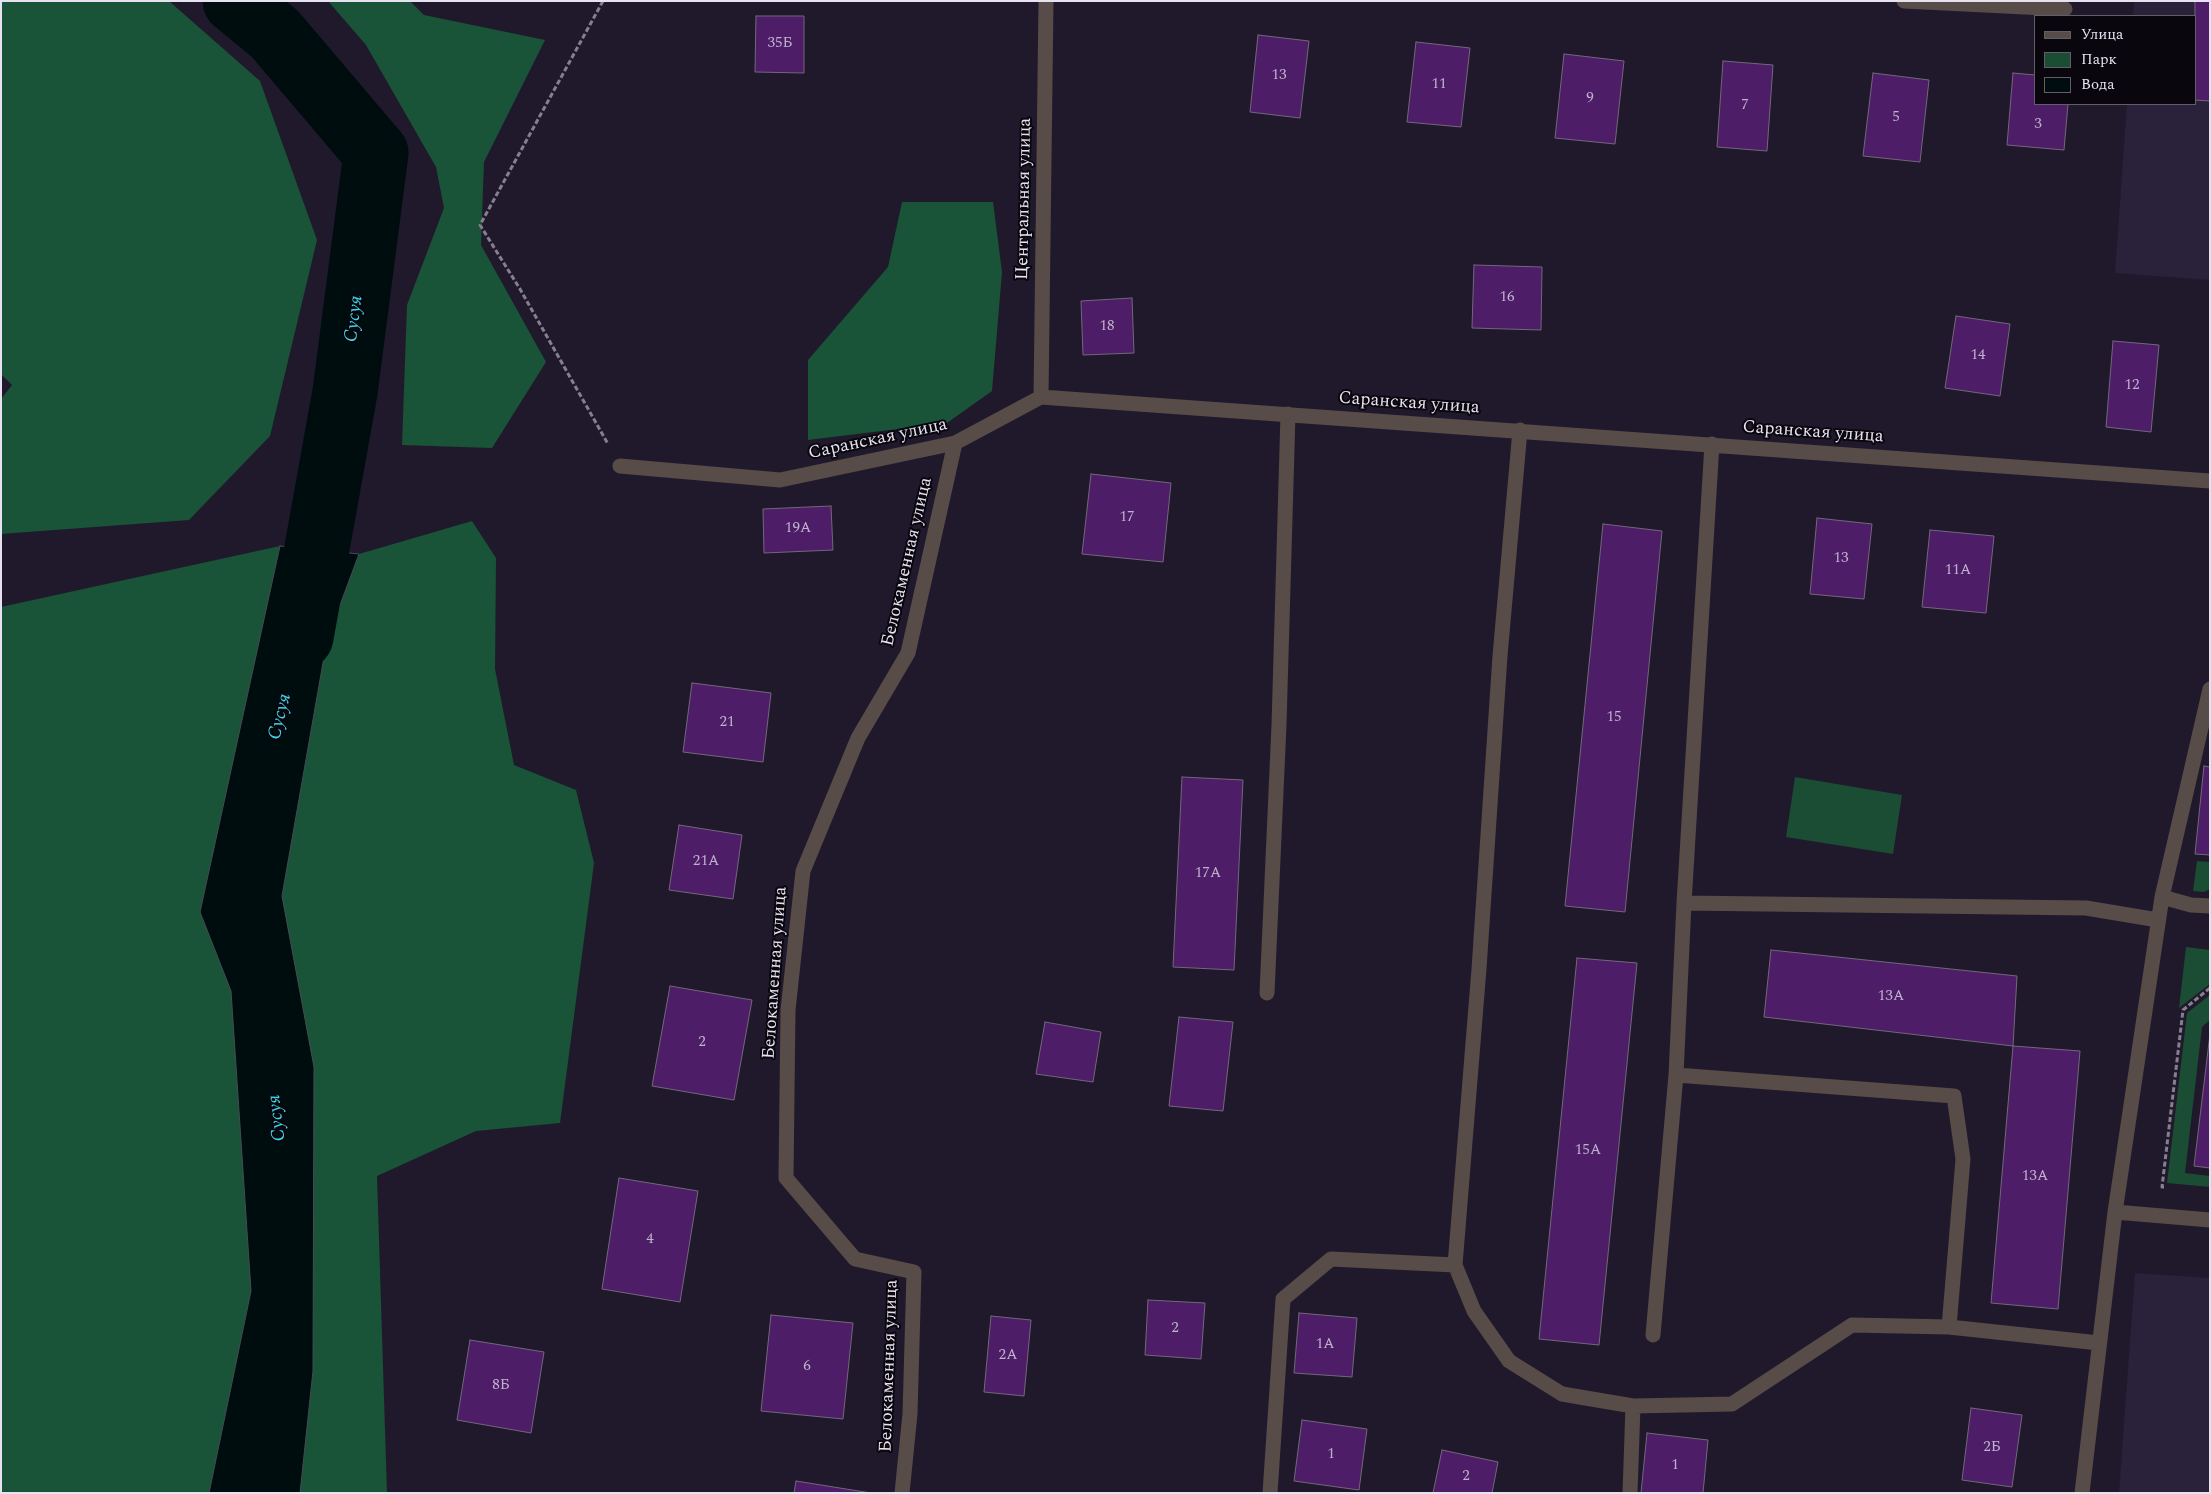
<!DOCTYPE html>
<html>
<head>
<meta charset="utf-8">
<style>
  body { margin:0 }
  #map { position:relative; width:2211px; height:1494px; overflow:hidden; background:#20192c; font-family:Spectral,serif }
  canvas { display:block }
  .frame { position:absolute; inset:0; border:2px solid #e6e2ef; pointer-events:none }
  .legend { position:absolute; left:2034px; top:15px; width:162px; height:90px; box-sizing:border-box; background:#09060e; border:1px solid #615e68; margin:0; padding:6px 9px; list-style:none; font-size:15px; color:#e6e2ef }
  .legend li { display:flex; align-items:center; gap:10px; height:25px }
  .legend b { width:25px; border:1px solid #615e68 }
</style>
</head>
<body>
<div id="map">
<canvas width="2211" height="1494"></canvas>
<div class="frame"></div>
<ul class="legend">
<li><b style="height:6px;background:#574c47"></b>Улица</li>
<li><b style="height:14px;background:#1b4c34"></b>Парк</li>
<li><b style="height:14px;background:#000d0f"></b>Вода</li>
</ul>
</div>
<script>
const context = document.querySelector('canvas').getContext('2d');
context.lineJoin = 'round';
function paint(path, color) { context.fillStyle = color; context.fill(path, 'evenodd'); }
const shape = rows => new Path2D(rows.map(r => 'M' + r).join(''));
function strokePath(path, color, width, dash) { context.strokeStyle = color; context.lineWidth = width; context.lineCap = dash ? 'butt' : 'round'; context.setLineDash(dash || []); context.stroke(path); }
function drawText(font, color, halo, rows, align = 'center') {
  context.font = font + ' Spectral,serif'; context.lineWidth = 4; context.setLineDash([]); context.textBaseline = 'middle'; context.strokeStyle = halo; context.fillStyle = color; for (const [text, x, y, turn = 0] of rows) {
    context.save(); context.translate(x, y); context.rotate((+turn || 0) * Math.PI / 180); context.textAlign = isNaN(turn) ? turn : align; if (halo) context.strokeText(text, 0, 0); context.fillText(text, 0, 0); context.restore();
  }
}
paint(shape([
  [2134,1,2210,1,2210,280,2115,273,2127,104,2195,104,2195,16,2133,16],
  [2135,1273,2210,1278,2210,1493,2119,1493]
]), '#2a213a');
paint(shape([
  [1795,777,1902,795,1893,854,1786,837],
  [2197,861,2210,862,2210,889,2204,892,2193,891],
  [2186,947,2210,950,2210,984,2179,1008],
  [2210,995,2210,1020,2202,1027,2185,1173,2210,1176,2210,1187,2167,1183,2187,1013]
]), '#1b4c34');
paint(shape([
  [1,1,169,1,260,81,317,240,270,436,189,520,1,534,1,399,12,385,1,374],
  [328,1,410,1,424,15,545,40,484,162,481,245,546,362,492,448,402,445,407,305,444,208,436,167,366,45],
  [902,202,993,202,1002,272,992,391,947,423,808,440,808,360,888,267],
  [472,521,496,558,495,669,514,765,576,790,594,863,560,1123,476,1131,377,1176,387,1493,300,1493,313,1371,282,896,327,640,359,554],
  [280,546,200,912,231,991,251,1291,209,1493,1,1493,1,607]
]), '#195338');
const water = shape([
  [280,546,359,554,327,640,282,896,314,1067,313,1371,300,1493,209,1493,251,1291,231,991,200,912,280,546]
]);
paint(water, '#000d0f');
strokePath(water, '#454d52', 1);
strokePath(shape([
  [235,1,275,34,376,153,345,392,301,637]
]), '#000d0f', 65);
const building = shape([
  [2195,1,2210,1,2210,101,2195,100,2195,1],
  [756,16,804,16,804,73,755,72,756,16],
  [1258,35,1309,41,1300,118,1250,112,1258,35],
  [1416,42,1470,48,1461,127,1407,122,1416,42],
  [1564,54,1624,61,1615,144,1555,138,1564,54],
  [1723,61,1773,65,1767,151,1717,147,1723,61],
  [1873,73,1929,80,1920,162,1863,156,1873,73],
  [2013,73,2035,75,2035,104,2068,104,2064,150,2007,145,2013,73],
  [1474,265,1542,267,1541,330,1472,328,1474,265],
  [1132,298,1134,353,1083,355,1081,301,1132,298],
  [1956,316,2010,324,2000,396,1945,388,1956,316],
  [2113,341,2159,345,2151,432,2106,427,2113,341],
  [1091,474,1171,483,1163,562,1082,554,1091,474],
  [831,506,833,550,764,553,763,509,831,506],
  [1817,518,1872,524,1864,599,1810,594,1817,518],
  [1603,524,1662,531,1625,912,1565,906,1603,524],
  [1930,530,1994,536,1986,613,1922,607,1930,530],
  [692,683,771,693,763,762,683,752,692,683],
  [2204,766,2210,767,2210,855,2195,854,2204,766],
  [1182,777,1243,780,1234,970,1173,967,1182,777],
  [679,825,742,835,733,899,669,890,679,825],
  [1771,950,2017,976,2013,1046,1764,1017,1771,950],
  [1577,958,1637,963,1599,1345,1539,1339,1577,958],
  [670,986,752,1000,734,1100,652,1086,670,986],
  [1179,1017,1233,1022,1223,1111,1169,1106,1179,1017],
  [1045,1022,1101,1032,1093,1082,1036,1074,1045,1022],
  [2210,1034,2210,1168,2194,1166,2210,1034],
  [2013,1046,2080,1051,2058,1309,1991,1303,2013,1046],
  [619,1178,698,1191,680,1302,602,1289,619,1178],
  [1148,1300,1205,1303,1201,1359,1145,1355,1148,1300],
  [1299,1313,1357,1318,1352,1377,1294,1373,1299,1313],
  [771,1315,853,1323,843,1419,761,1411,771,1315],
  [991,1316,1031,1320,1024,1396,984,1392,991,1316],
  [470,1340,544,1352,531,1433,457,1420,470,1340],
  [1971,1408,2022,1415,2012,1487,1962,1480,1971,1408],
  [1302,1420,1367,1429,1359,1490,1294,1481,1302,1420],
  [1647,1433,1708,1440,1703,1493,1641,1493,1647,1433],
  [1442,1450,1498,1462,1492,1493,1433,1493,1442,1450],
  [796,1481,871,1493,794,1493,796,1481]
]);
paint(building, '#4d1d67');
strokePath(building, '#73677c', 1);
strokePath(shape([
  [603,1,480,225,520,289,608,444],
  [2164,1187,2162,1187,2183,1010,2210,988]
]), '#857f8f', 3, [5, 2.5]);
strokePath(shape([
  [1904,1,2065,9],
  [1041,397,1046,1],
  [620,466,780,480,955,443,1041,397,2210,481],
  [2162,897,2191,905,2210,906],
  [1684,903,2086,908,2158,920],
  [1267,993,1279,725,1288,414],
  [1676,1075,1954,1096,1963,1159,1949,1327],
  [2115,1212,2210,1220],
  [1455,1265,1479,969,1500,656,1520,430],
  [1653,1335,1676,1075,1684,903,1712,444],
  [902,1493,910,1414,914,1272,855,1259,786,1178,788,1010,803,871,858,738,908,653,955,443],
  [1270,1493,1283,1299,1331,1259,1455,1265,1474,1311,1509,1361,1562,1394,1633,1406,1732,1404,1852,1325,1949,1327,2099,1343],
  [1630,1493,1633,1406],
  [2082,1493,2115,1212,2162,897,2210,689]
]), '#574c47', 15);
drawText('15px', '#c0b1cd', null, [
  ["35Б",780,44],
  ["13",1279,76],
  ["11",1439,85],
  ["9",1590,99],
  ["7",1745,106],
  ["5",1896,118],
  ["3",2038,125],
  ["16",1507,298],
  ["18",1107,327],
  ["14",1978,356],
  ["12",2132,386],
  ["17",1127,518],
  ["19А",798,529],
  ["13",1841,559],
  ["11А",1958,571],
  ["15",1614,718],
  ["21",727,723],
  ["21А",706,862],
  ["17А",1208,874],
  ["13А",1891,997],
  ["2",702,1043],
  ["15А",1588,1151],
  ["13А",2035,1177],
  ["4",650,1240],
  ["2",1175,1329],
  ["1А",1325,1345],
  ["2А",1008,1356],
  ["6",807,1367],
  ["8Б",501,1386],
  ["2Б",1992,1448],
  ["1",1331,1455],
  ["1",1675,1466],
  ["2",1466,1477]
]);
drawText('18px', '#e6e2ef', '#09060e', [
  ["Центральная улица",1025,199,-89],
  ["Саранская улица",1409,404,4],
  ["Саранская улица",1813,433,4],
  ["Саранская улица",878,440,-12],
  ["Белокаменная улица",908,562,-77],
  ["Белокаменная улица",776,973,-86],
  ["Белокаменная улица",890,1366,-88]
]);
drawText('italic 19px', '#3cd7e7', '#09060e', [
  ["Сусуя",355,319,-83],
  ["Сусуя",281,717,-76],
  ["Сусуя",278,1118,-97]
]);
</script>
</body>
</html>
